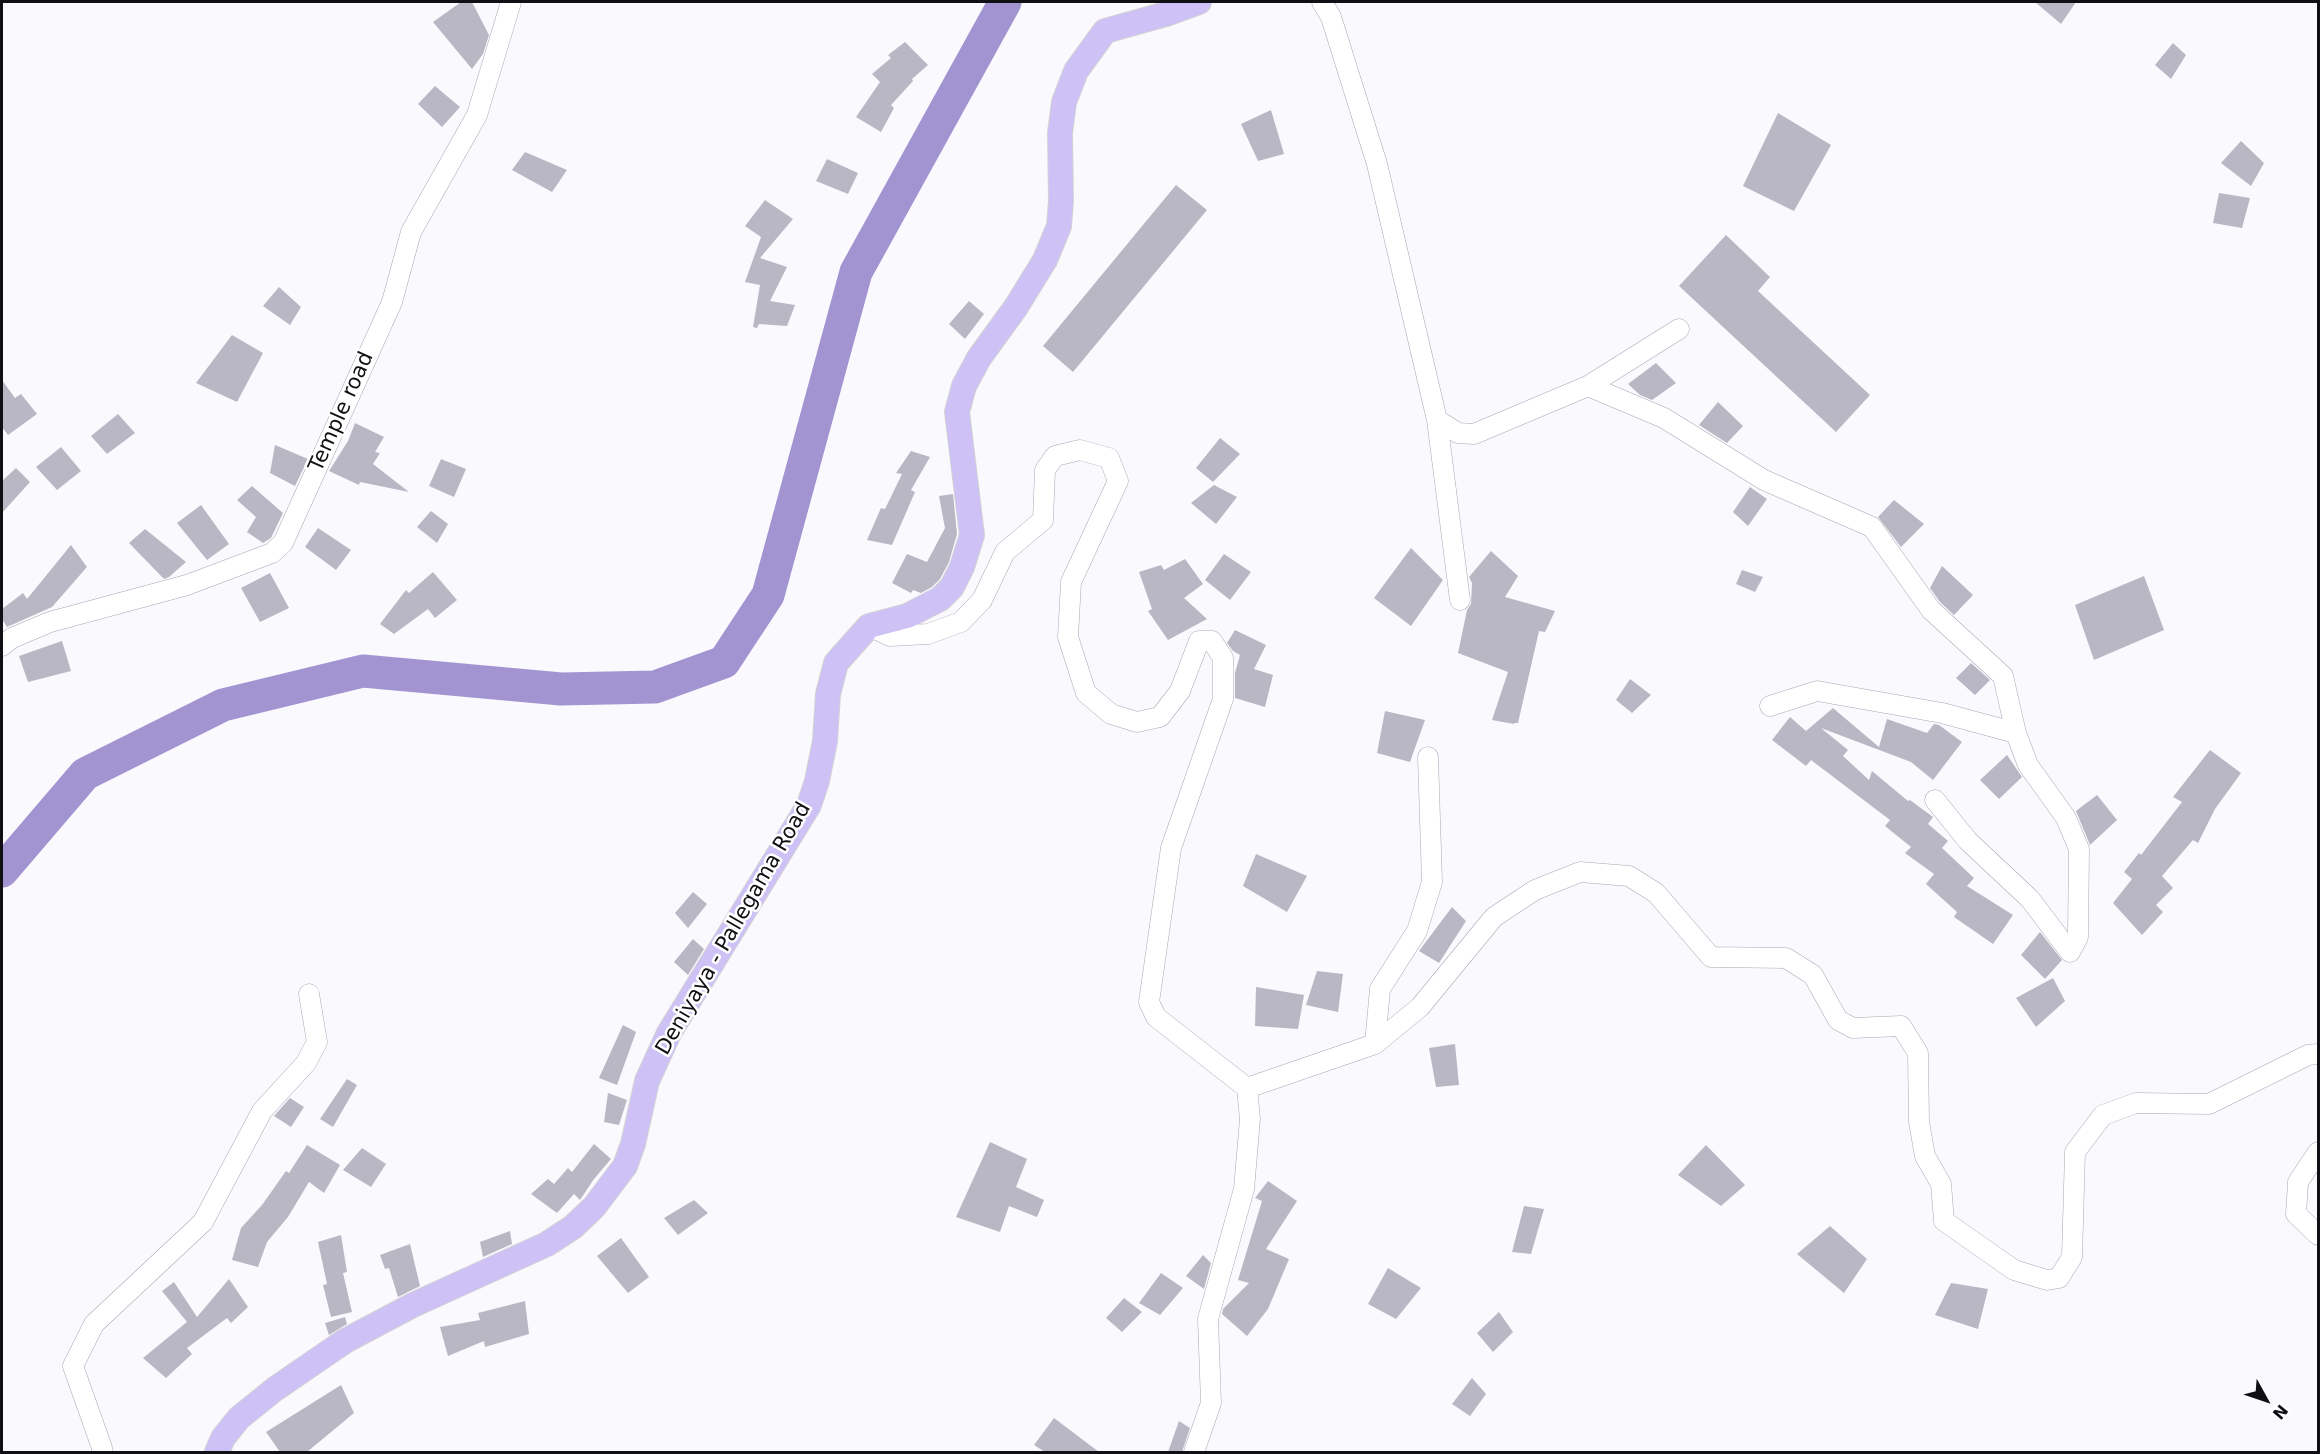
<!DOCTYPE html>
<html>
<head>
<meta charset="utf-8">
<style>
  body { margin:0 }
  #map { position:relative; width:2320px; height:1454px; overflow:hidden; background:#faf9fe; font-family:"DejaVu Sans",sans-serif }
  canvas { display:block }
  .frame { position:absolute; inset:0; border:3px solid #101014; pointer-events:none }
  .north { position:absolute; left:2236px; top:1370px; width:60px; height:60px; -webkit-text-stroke:4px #fff; paint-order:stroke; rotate:130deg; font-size:16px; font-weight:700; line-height:24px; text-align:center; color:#101014 }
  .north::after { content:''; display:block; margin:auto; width:21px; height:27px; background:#101014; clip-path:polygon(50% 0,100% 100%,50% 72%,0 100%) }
</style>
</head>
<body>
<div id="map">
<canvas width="2320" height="1454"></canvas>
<div class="frame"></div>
<div class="north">N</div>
</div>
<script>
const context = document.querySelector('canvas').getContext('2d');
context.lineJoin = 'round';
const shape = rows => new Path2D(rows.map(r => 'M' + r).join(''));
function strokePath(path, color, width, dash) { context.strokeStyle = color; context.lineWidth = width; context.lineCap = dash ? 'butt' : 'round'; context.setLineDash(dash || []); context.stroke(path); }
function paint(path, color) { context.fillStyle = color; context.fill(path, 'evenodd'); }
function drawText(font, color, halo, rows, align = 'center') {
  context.font = font + ' "DejaVu Sans",sans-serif'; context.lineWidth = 5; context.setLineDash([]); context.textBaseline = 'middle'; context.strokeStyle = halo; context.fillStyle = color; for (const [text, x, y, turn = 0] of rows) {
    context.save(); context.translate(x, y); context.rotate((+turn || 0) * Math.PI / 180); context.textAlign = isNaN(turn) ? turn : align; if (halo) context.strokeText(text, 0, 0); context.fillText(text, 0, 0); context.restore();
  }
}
strokePath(shape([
  [2,871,85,774,223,705,363,671,561,689,655,687,724,662,768,595,856,272,1005,2]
]), '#a194d1', 33);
paint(shape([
  [461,2,472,2,489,35,483,54,472,69,433,22],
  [2035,2,2076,2,2061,24],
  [905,42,928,65,912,79,913,81,891,105,894,108,881,132,856,117,880,82,872,74,891,58,888,55],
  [2173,43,2186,55,2171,79,2155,65],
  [435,86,460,107,442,127,418,104],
  [1271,110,1284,154,1258,161,1241,124],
  [1778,113,1831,145,1794,211,1743,186],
  [2241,141,2264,163,2251,186,2221,163],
  [525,152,567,170,552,192,512,170],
  [827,159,858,173,848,194,816,181],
  [1176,185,1207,210,1073,372,1043,346],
  [2219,193,2250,198,2242,228,2213,223],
  [765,200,793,219,760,258,787,267,770,301,795,305,787,326,759,324,757,328,753,327,760,285,745,282,761,237,745,226],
  [1726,235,1770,277,1758,291,1870,395,1836,432,1679,286],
  [279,287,301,307,290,325,263,306],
  [969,301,984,314,965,339,949,324],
  [232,335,263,353,237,402,196,383],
  [1656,363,1676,383,1652,400,1640,395,1628,384],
  [2,380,15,398,21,394,37,414,8,435,2,427],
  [1718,402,1743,426,1727,443,1699,425],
  [118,414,135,433,107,454,91,436],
  [355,423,384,437,375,452,380,453,373,464,409,492,360,482,359,485,329,471,348,441],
  [1220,438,1240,454,1213,482,1196,468],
  [275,445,308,459,295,486,270,473],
  [61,447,81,471,57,490,36,467],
  [911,451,930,457,911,490,915,492,892,545,867,540,881,508,885,509,902,474,896,473],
  [441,459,466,469,454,497,429,486],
  [16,468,30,482,2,513,2,481],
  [1214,485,1237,497,1216,524,1191,503],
  [252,486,283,513,271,538,263,543,247,532,256,517,237,500],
  [1750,487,1767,499,1748,526,1733,512],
  [953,494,957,534,949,562,940,579,932,587,921,593,913,590,911,593,892,583,907,554,927,562,945,528,939,496],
  [1894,500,1924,524,1901,547,1878,517],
  [201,505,229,544,207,560,177,523],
  [431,511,448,524,437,543,417,527],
  [318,528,351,550,336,570,305,547],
  [145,529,186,562,169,577,164,579,129,543],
  [71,545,87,567,52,607,7,627,2,619,2,609,23,593,27,599],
  [1411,548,1443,580,1411,626,1374,598],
  [1491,551,1518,576,1505,597,1555,611,1545,632,1539,631,1518,723,1514,723,1514,724,1492,720,1508,672,1458,653,1467,610,1471,604,1472,583,1469,577],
  [1224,554,1251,572,1230,600,1205,580],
  [1185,559,1203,584,1184,598,1207,619,1168,640,1148,611,1152,609,1139,572,1161,565,1164,570],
  [1942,566,1973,595,1954,615,1940,602,1930,588],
  [1742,570,1763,577,1755,592,1736,584],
  [433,572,457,600,435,618,428,609,394,634,380,624,406,590,409,593],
  [270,573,289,608,260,622,241,588],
  [2144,576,2164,630,2094,660,2075,605],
  [1235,630,1266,645,1254,669,1273,675,1265,707,1235,698,1235,673,1240,655,1233,651,1227,643],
  [62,641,71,671,28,682,19,656],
  [1971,663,1990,680,1975,695,1956,678],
  [1630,679,1651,695,1632,713,1616,700],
  [1833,708,1879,747,1887,719,1927,733,1934,724,1939,725,1962,742,1933,780,1911,762,1821,728,1848,750,1843,756,1869,780,1872,771,1908,801,1910,800,1933,817,1928,824,1948,841,1942,848,1974,878,1967,886,2013,915,1993,944,1954,917,1957,912,1926,884,1934,874,1905,853,1911,847,1885,826,1890,820,1811,760,1806,766,1772,740,1790,717,1806,731],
  [1385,711,1425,720,1410,762,1377,753],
  [2210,750,2241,773,2215,809,2198,843,2193,840,2162,876,2173,888,2156,905,2163,912,2142,935,2113,903,2132,879,2124,872,2139,853,2141,855,2182,802,2173,797],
  [2007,755,2022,777,1999,799,1980,780],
  [2097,795,2117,820,2090,845,2076,811],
  [1256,854,1307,876,1287,912,1243,886],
  [693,892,707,904,688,928,675,913],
  [1452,907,1466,921,1439,963,1419,951],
  [2040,932,2062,960,2045,979,2021,955],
  [693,939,704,949,688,975,674,962],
  [1317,971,1343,974,1338,1012,1306,1005],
  [2053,978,2065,1001,2036,1027,2016,998],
  [1256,987,1304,995,1298,1029,1255,1026],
  [623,1025,636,1032,617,1085,599,1078],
  [1455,1044,1459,1085,1436,1087,1429,1048],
  [347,1079,357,1085,333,1127,320,1119],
  [608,1093,627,1100,619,1125,604,1122],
  [290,1098,304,1107,291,1127,274,1116],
  [990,1142,1027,1159,1016,1187,1044,1200,1037,1217,1009,1206,1000,1232,956,1217],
  [594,1144,611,1159,594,1179,580,1200,574,1194,557,1213,531,1194,548,1179,554,1184,568,1168,572,1172],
  [307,1145,340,1165,324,1193,309,1182,288,1217,267,1242,258,1267,232,1260,241,1228,262,1205,286,1171,289,1173],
  [1706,1145,1745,1185,1721,1206,1678,1175],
  [362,1148,386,1164,371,1187,343,1170],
  [1268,1181,1297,1201,1266,1249,1289,1259,1268,1309,1247,1336,1222,1314,1223,1309,1249,1283,1238,1280,1262,1201,1255,1198],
  [694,1200,708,1213,678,1235,664,1218],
  [1524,1206,1544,1209,1531,1254,1512,1252],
  [1830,1226,1867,1259,1844,1293,1797,1254],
  [510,1231,512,1244,483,1257,480,1242],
  [341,1235,347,1272,343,1273,352,1312,331,1317,323,1285,327,1284,318,1242],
  [621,1238,649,1277,628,1293,597,1256],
  [410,1244,420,1286,398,1297,389,1268,385,1269,380,1255],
  [1203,1255,1211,1263,1204,1289,1186,1276],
  [1388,1268,1421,1288,1396,1319,1368,1304],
  [1161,1273,1183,1288,1160,1315,1139,1303],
  [229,1279,248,1307,231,1323,227,1318,187,1348,192,1354,166,1378,143,1358,187,1322,162,1291,174,1282,197,1317],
  [1951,1283,1988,1289,1978,1329,1935,1315],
  [1124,1298,1142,1312,1122,1332,1106,1318],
  [525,1301,529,1334,485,1347,484,1341,448,1356,440,1327,480,1320,478,1313],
  [1499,1312,1513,1332,1493,1352,1477,1333],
  [345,1317,347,1324,329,1335,325,1323],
  [1472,1378,1486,1394,1470,1416,1452,1404],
  [341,1385,354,1413,307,1452,280,1452,266,1432],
  [1054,1418,1099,1452,1045,1452,1034,1445],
  [1179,1421,1190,1428,1182,1452,1168,1452]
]), '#b9b7c4');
const minor = shape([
  [1322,2,1331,17,1377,164,1437,420,1458,433,1474,434,1588,386,1679,329],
  [1588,386,1664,418,1764,480,1872,527,1931,610,2003,676,2016,733,2028,765,2066,818,2079,849,2078,937,2070,952,2030,899,1968,841,1935,800],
  [1437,420,1460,600],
  [869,626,890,636,928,634,961,622,982,600,1005,552,1043,520,1045,470,1055,456,1080,450,1109,458,1118,481,1071,582,1068,637,1086,693,1111,714,1137,722,1160,717,1180,691,1199,641,1212,641,1223,658,1223,699,1171,848,1149,1002,1156,1017,1247,1088,1250,1119,1244,1189,1208,1319,1211,1403,1194,1452],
  [2,646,12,638,50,622,187,585,272,553,283,543,392,302,411,232,477,115,511,2],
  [1770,706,1817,691,1942,713,2016,733],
  [1375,1044,1380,989,1417,931,1432,882,1428,757],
  [1247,1088,1375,1044,1420,1007,1494,917,1535,890,1580,872,1629,876,1656,893,1711,957,1786,958,1813,975,1838,1020,1853,1028,1901,1026,1918,1053,1919,1122,1925,1156,1941,1184,1944,1221,2014,1270,2047,1280,2059,1278,2072,1257,2075,1152,2103,1115,2136,1103,2209,1104,2308,1055,2318,1054],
  [2318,1152,2298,1182,2296,1214,2318,1235],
  [102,1452,102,1448,73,1366,94,1324,203,1222,262,1111,306,1063,317,1042,309,994]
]);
const major = shape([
  [217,1452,223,1438,239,1418,275,1389,345,1341,413,1305,547,1244,573,1227,594,1207,625,1166,633,1144,647,1081,669,1033,809,805,817,781,825,741,828,694,836,663,869,626,907,616,940,599,952,587,962,567,972,535,957,412,964,386,979,358,1016,307,1045,260,1059,226,1061,201,1060,133,1064,102,1076,71,1105,31,1166,14,1199,2]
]);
strokePath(minor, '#a9a7b3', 21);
strokePath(major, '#d4d4d5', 26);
strokePath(minor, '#fff', 20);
strokePath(major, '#cdc1f5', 24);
drawText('21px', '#101014', '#fff', [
  ["Temple road",342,412,-66],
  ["Deniyaya - Pallegama Road",734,929,-60]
]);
</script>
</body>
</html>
